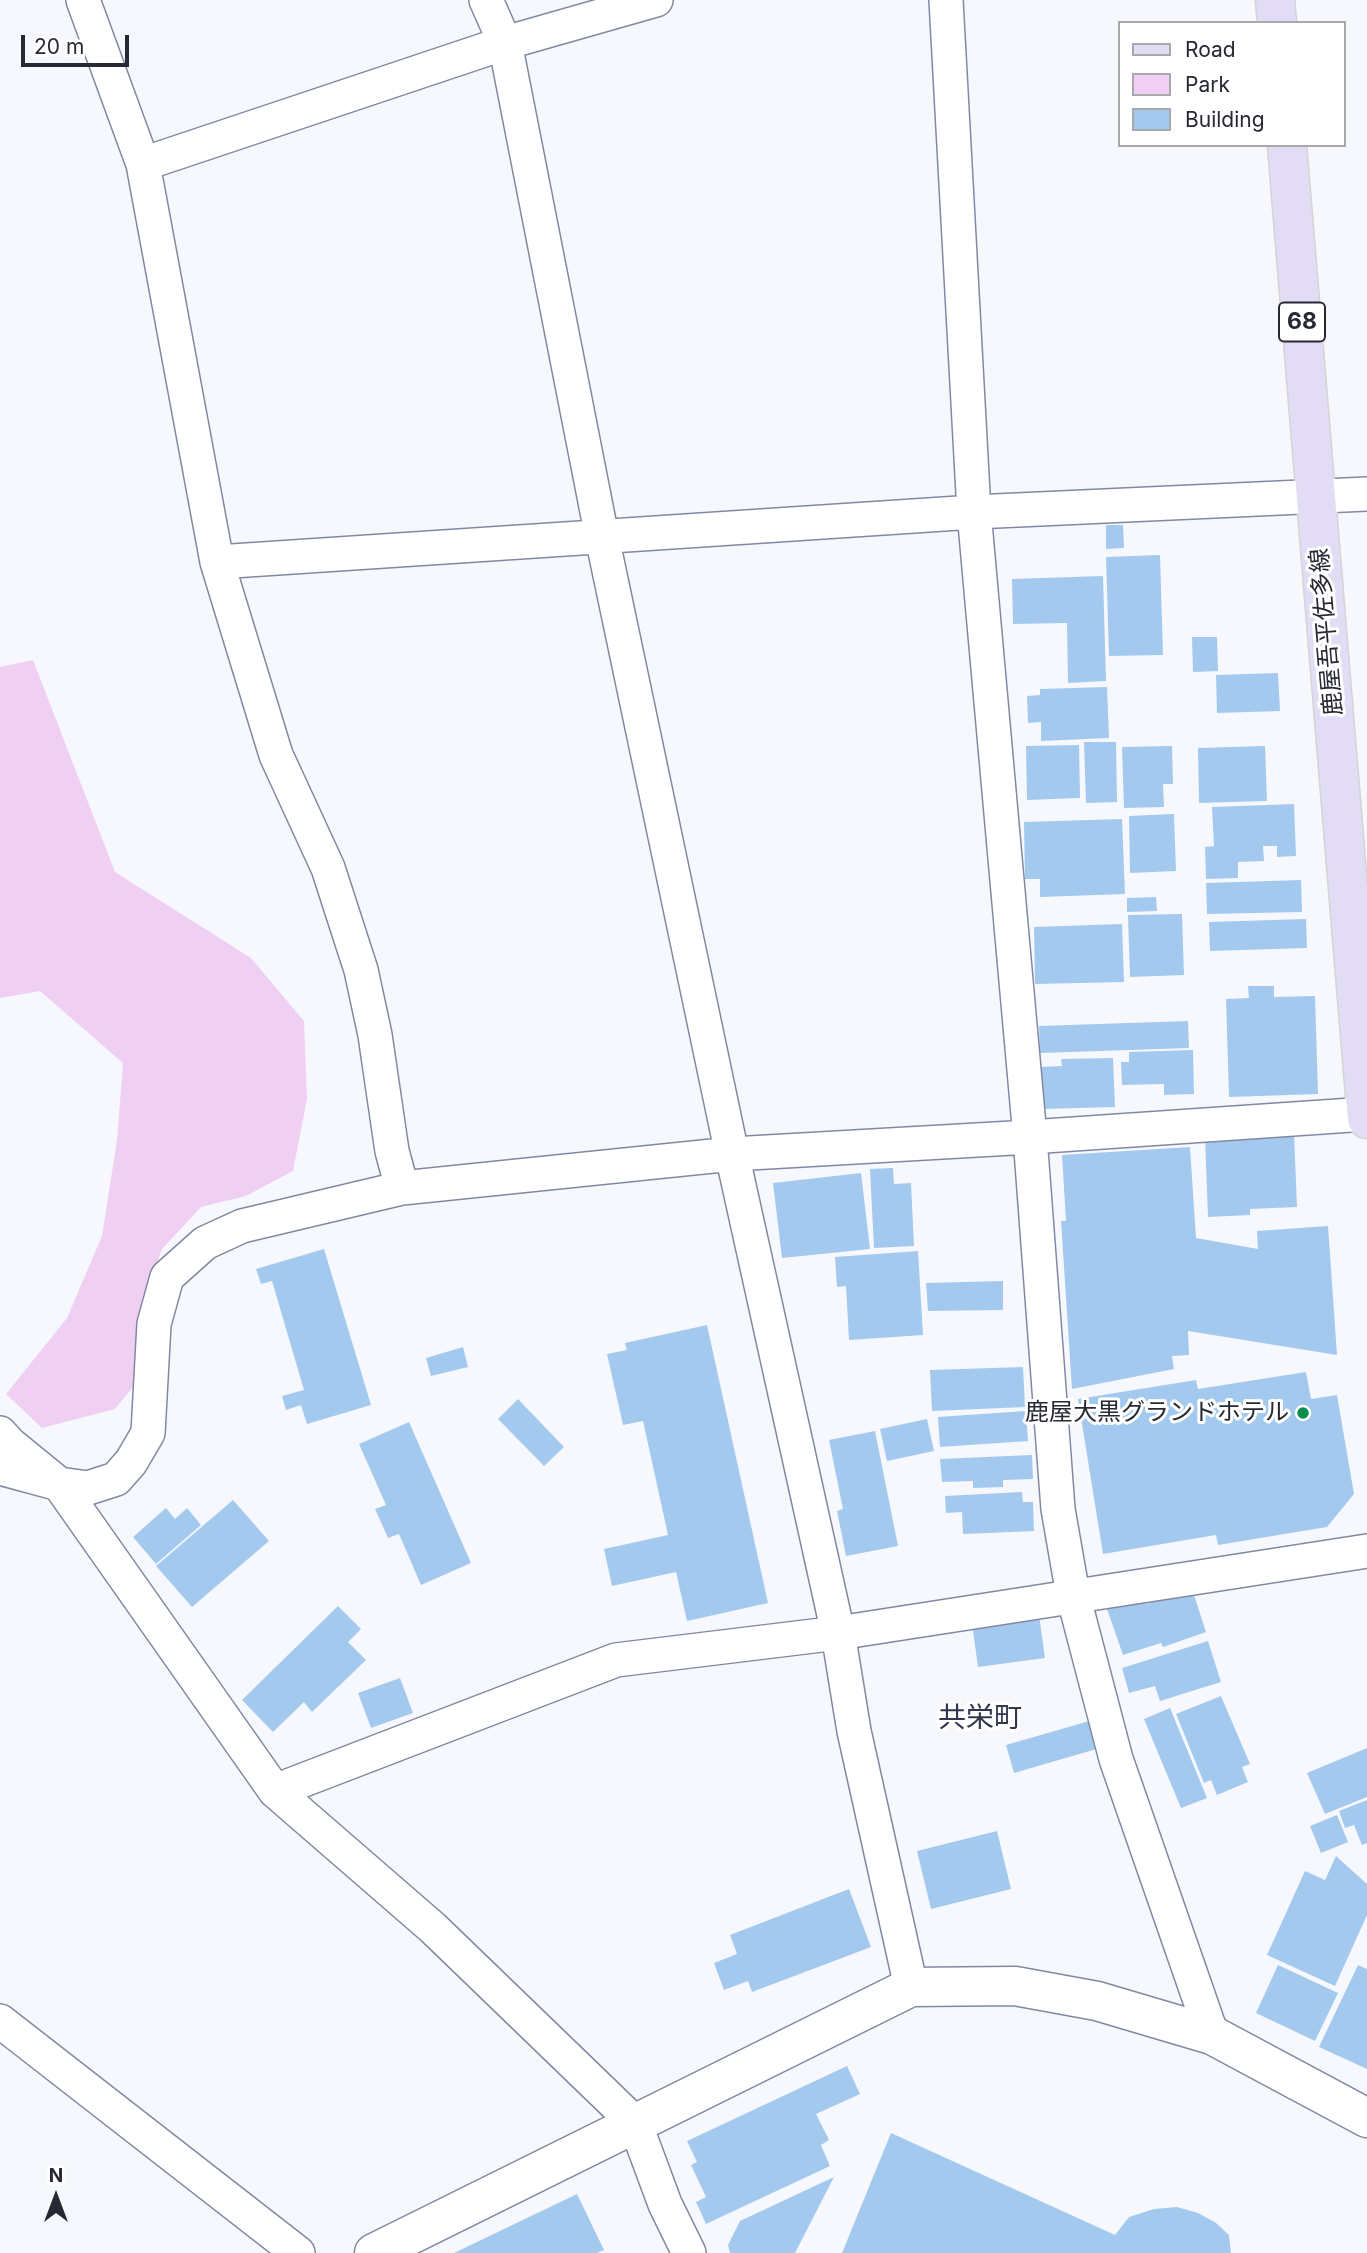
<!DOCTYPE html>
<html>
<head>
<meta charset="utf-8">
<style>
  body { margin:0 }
  #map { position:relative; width:1367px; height:2253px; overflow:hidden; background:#f6f8fe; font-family:Inter,sans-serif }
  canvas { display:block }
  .legend { position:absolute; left:1118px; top:21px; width:228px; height:126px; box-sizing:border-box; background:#fff; border:2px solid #a8a9ad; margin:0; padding:9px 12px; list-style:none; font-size:21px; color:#262833 }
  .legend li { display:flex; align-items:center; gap:14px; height:35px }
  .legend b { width:35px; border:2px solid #a8a9ad }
  .north { position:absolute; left:21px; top:2162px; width:70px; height:70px; -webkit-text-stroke:5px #fff; paint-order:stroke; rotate:0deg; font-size:19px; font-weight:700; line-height:28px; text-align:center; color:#262833 }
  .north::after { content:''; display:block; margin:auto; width:24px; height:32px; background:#262833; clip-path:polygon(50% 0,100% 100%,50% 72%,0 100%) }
  .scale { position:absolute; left:21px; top:35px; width:108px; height:32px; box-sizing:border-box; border:4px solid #262833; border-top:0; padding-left:9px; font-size:21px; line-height:24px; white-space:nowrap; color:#262833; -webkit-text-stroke:5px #fff; paint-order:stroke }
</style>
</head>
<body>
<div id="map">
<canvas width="1367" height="2253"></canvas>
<ul class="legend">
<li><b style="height:9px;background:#e3dcf5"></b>Road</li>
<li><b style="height:19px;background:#efd0f3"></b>Park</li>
<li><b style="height:19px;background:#a4c9ef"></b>Building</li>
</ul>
<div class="north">N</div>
<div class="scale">20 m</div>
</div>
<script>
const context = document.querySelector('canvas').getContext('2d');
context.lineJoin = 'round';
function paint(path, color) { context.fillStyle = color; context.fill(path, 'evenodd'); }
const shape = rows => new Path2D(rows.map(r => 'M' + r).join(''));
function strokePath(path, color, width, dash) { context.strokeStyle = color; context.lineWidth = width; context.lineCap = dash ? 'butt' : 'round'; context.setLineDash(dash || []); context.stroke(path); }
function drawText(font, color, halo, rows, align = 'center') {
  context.font = font + ' Inter,"Noto Sans JP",sans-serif'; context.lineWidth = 6; context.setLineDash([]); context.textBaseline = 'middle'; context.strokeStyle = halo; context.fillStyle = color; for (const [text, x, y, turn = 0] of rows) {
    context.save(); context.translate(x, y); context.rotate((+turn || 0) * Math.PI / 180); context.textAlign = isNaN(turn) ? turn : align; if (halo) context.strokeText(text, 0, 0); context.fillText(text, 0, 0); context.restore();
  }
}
paint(shape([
  [33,660,115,872,251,958,304,1021,307,1099,293,1171,246,1196,201,1207,162,1249,142,1304,142,1376,115,1409,42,1428,6,1394,67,1318,102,1236,117,1140,123,1063,40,991,0,998,0,667]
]), '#efd0f3');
paint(shape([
  [1106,525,1123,525,1124,548,1106,549],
  [1160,555,1163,655,1109,656,1106,557],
  [1103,576,1106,681,1068,683,1067,623,1013,624,1012,579],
  [1192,637,1217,637,1218,671,1193,672],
  [1278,673,1280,711,1217,713,1216,675],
  [1107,687,1109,738,1041,741,1041,722,1028,723,1027,696,1040,695,1040,689],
  [1084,742,1116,742,1117,802,1086,803],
  [1079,745,1080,798,1027,800,1026,746],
  [1172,746,1173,784,1163,784,1164,807,1124,808,1122,747],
  [1265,746,1267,801,1199,803,1198,748],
  [1294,804,1296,856,1277,857,1277,846,1263,846,1264,861,1238,862,1238,878,1206,879,1205,847,1214,846,1212,807],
  [1174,814,1176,871,1130,873,1129,816],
  [1122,819,1125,894,1040,897,1040,879,1025,879,1024,822],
  [1301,880,1302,912,1207,914,1206,883],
  [1156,897,1157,911,1127,912,1127,898],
  [1182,914,1184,975,1130,977,1128,915],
  [1306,919,1307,948,1210,951,1209,922],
  [1122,924,1124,982,1035,984,1034,927],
  [1248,986,1274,986,1274,997,1315,996,1318,1094,1229,1097,1226,999,1249,998],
  [1188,1021,1189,1048,1040,1053,1039,1026],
  [1193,1050,1194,1094,1164,1095,1164,1084,1122,1085,1121,1062,1129,1062,1129,1052],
  [1113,1058,1115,1107,1042,1109,1041,1067,1062,1066,1061,1059],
  [1294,1134,1297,1207,1250,1209,1250,1215,1208,1217,1205,1137],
  [1190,1147,1196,1238,1258,1249,1257,1231,1328,1226,1337,1355,1188,1331,1189,1355,1172,1356,1174,1369,1072,1389,1061,1221,1066,1221,1062,1155],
  [893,1168,894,1184,911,1183,914,1246,874,1248,870,1169],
  [861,1173,870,1249,782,1258,773,1183],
  [324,1249,371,1405,307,1424,301,1405,286,1410,282,1396,304,1390,272,1281,261,1284,256,1269],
  [918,1251,923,1335,849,1340,846,1286,837,1287,835,1257],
  [1003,1281,1003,1310,928,1311,926,1283],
  [707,1325,768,1603,687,1621,676,1572,612,1586,604,1549,668,1535,643,1421,623,1425,607,1354,627,1350,625,1343],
  [463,1347,468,1367,431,1376,426,1358],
  [1023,1367,1025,1407,932,1411,930,1370],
  [1306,1372,1311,1399,1337,1395,1354,1494,1327,1527,1218,1545,1216,1535,1103,1554,1078,1399,1196,1380,1198,1389],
  [518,1399,564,1447,544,1466,498,1419],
  [1026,1411,1028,1441,940,1447,938,1417],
  [927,1419,934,1451,887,1461,880,1429],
  [409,1422,471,1563,421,1585,399,1534,388,1538,375,1509,386,1505,359,1444],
  [875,1431,898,1546,846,1556,837,1511,843,1509,829,1440],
  [1032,1455,1033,1479,1003,1480,1003,1487,973,1488,973,1481,942,1482,940,1459],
  [1022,1492,1023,1502,1033,1502,1034,1531,963,1534,962,1512,946,1513,945,1496],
  [233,1500,269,1541,192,1607,156,1566],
  [166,1508,175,1519,187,1508,201,1525,156,1564,133,1537],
  [1192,1589,1206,1632,1163,1647,1161,1643,1123,1655,1107,1609,1143,1597,1146,1604],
  [338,1606,361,1629,348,1642,366,1660,312,1712,304,1702,273,1732,242,1700],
  [1039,1615,1045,1658,978,1667,972,1624],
  [1208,1641,1221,1682,1160,1701,1155,1686,1129,1693,1122,1668],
  [400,1678,413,1713,371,1728,358,1693],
  [1221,1696,1250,1764,1242,1767,1248,1782,1217,1795,1211,1780,1204,1783,1176,1714],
  [1170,1708,1207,1798,1181,1808,1144,1719],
  [1093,1720,1100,1748,1014,1773,1006,1745],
  [1367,1748,1367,1797,1325,1814,1307,1773],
  [1367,1800,1367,1843,1362,1845,1354,1825,1345,1828,1339,1811],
  [1337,1815,1348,1842,1321,1853,1310,1826],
  [997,1831,1011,1889,931,1909,917,1851],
  [1336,1856,1367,1884,1367,1915,1335,1986,1267,1955,1305,1871,1325,1880],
  [849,1889,871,1947,752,1992,748,1981,724,1990,714,1963,737,1954,730,1935],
  [1278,1965,1338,1993,1315,2041,1256,2013],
  [1358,1965,1367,1969,1367,2069,1319,2047],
  [847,2066,860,2094,816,2114,829,2140,821,2145,830,2166,706,2224,696,2202,706,2197,691,2165,697,2162,687,2141],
  [891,2133,1115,2235,1129,2217,1154,2209,1177,2207,1198,2213,1216,2223,1229,2235,1231,2253,842,2253],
  [834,2177,795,2253,730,2253,728,2245,740,2221],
  [577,2194,604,2250,597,2253,454,2253]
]), '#a4c9ef');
const minor = shape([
  [83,0,143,164,217,562,276,755,328,868,361,970,375,1035,392,1151,402,1188],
  [486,0,505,43,602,537,732,1154,838,1633,854,1731,911,1987],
  [946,0,974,512,1030,1137,1058,1509,1073,1595,1116,1759,1212,2035],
  [143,164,505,43,656,0],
  [217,562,974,512,1367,494],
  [0,1433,10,1444,59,1484,275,1791,433,1928,635,2123,665,2204,689,2253],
  [0,1468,59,1484,88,1488,116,1479,131,1462,148,1433,154,1324,167,1277,205,1243,242,1226,402,1188,732,1154,1030,1137,1367,1114],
  [275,1791,616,1660,838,1633,1367,1551],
  [0,2021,298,2253]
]);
const tertiary = shape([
  [374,2253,911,1987,1015,1986,1097,2001,1212,2035,1367,2118]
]);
const primary = shape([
  [1275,0,1277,23],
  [1287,145,1367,1119]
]);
strokePath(minor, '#8288a2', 36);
strokePath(tertiary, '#8288a2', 41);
strokePath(primary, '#d4d4d6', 41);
strokePath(minor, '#fff', 33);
strokePath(tertiary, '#fff', 38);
strokePath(primary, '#e3dcf5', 38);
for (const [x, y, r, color] of [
  [1303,1413,7,"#088f4d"]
]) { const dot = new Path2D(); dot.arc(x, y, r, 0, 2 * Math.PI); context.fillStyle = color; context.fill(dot); strokePath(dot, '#fff', 2.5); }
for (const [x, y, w] of [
  [1302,322,46]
]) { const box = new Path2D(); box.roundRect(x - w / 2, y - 19.5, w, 39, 5); context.fillStyle = '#fff'; context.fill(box); strokePath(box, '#262833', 2); }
drawText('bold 23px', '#262833', null, [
  ["68",1302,322]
]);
drawText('24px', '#262833', '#fff', [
  ["鹿屋吾平佐多線",1327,632,-95]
]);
drawText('24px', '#262833', '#fff', [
  ["鹿屋大黒グランドホテル",1289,1413]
], 'right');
drawText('28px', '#32374e', '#fff', [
  ["共栄町",980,1719]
]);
</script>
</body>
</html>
